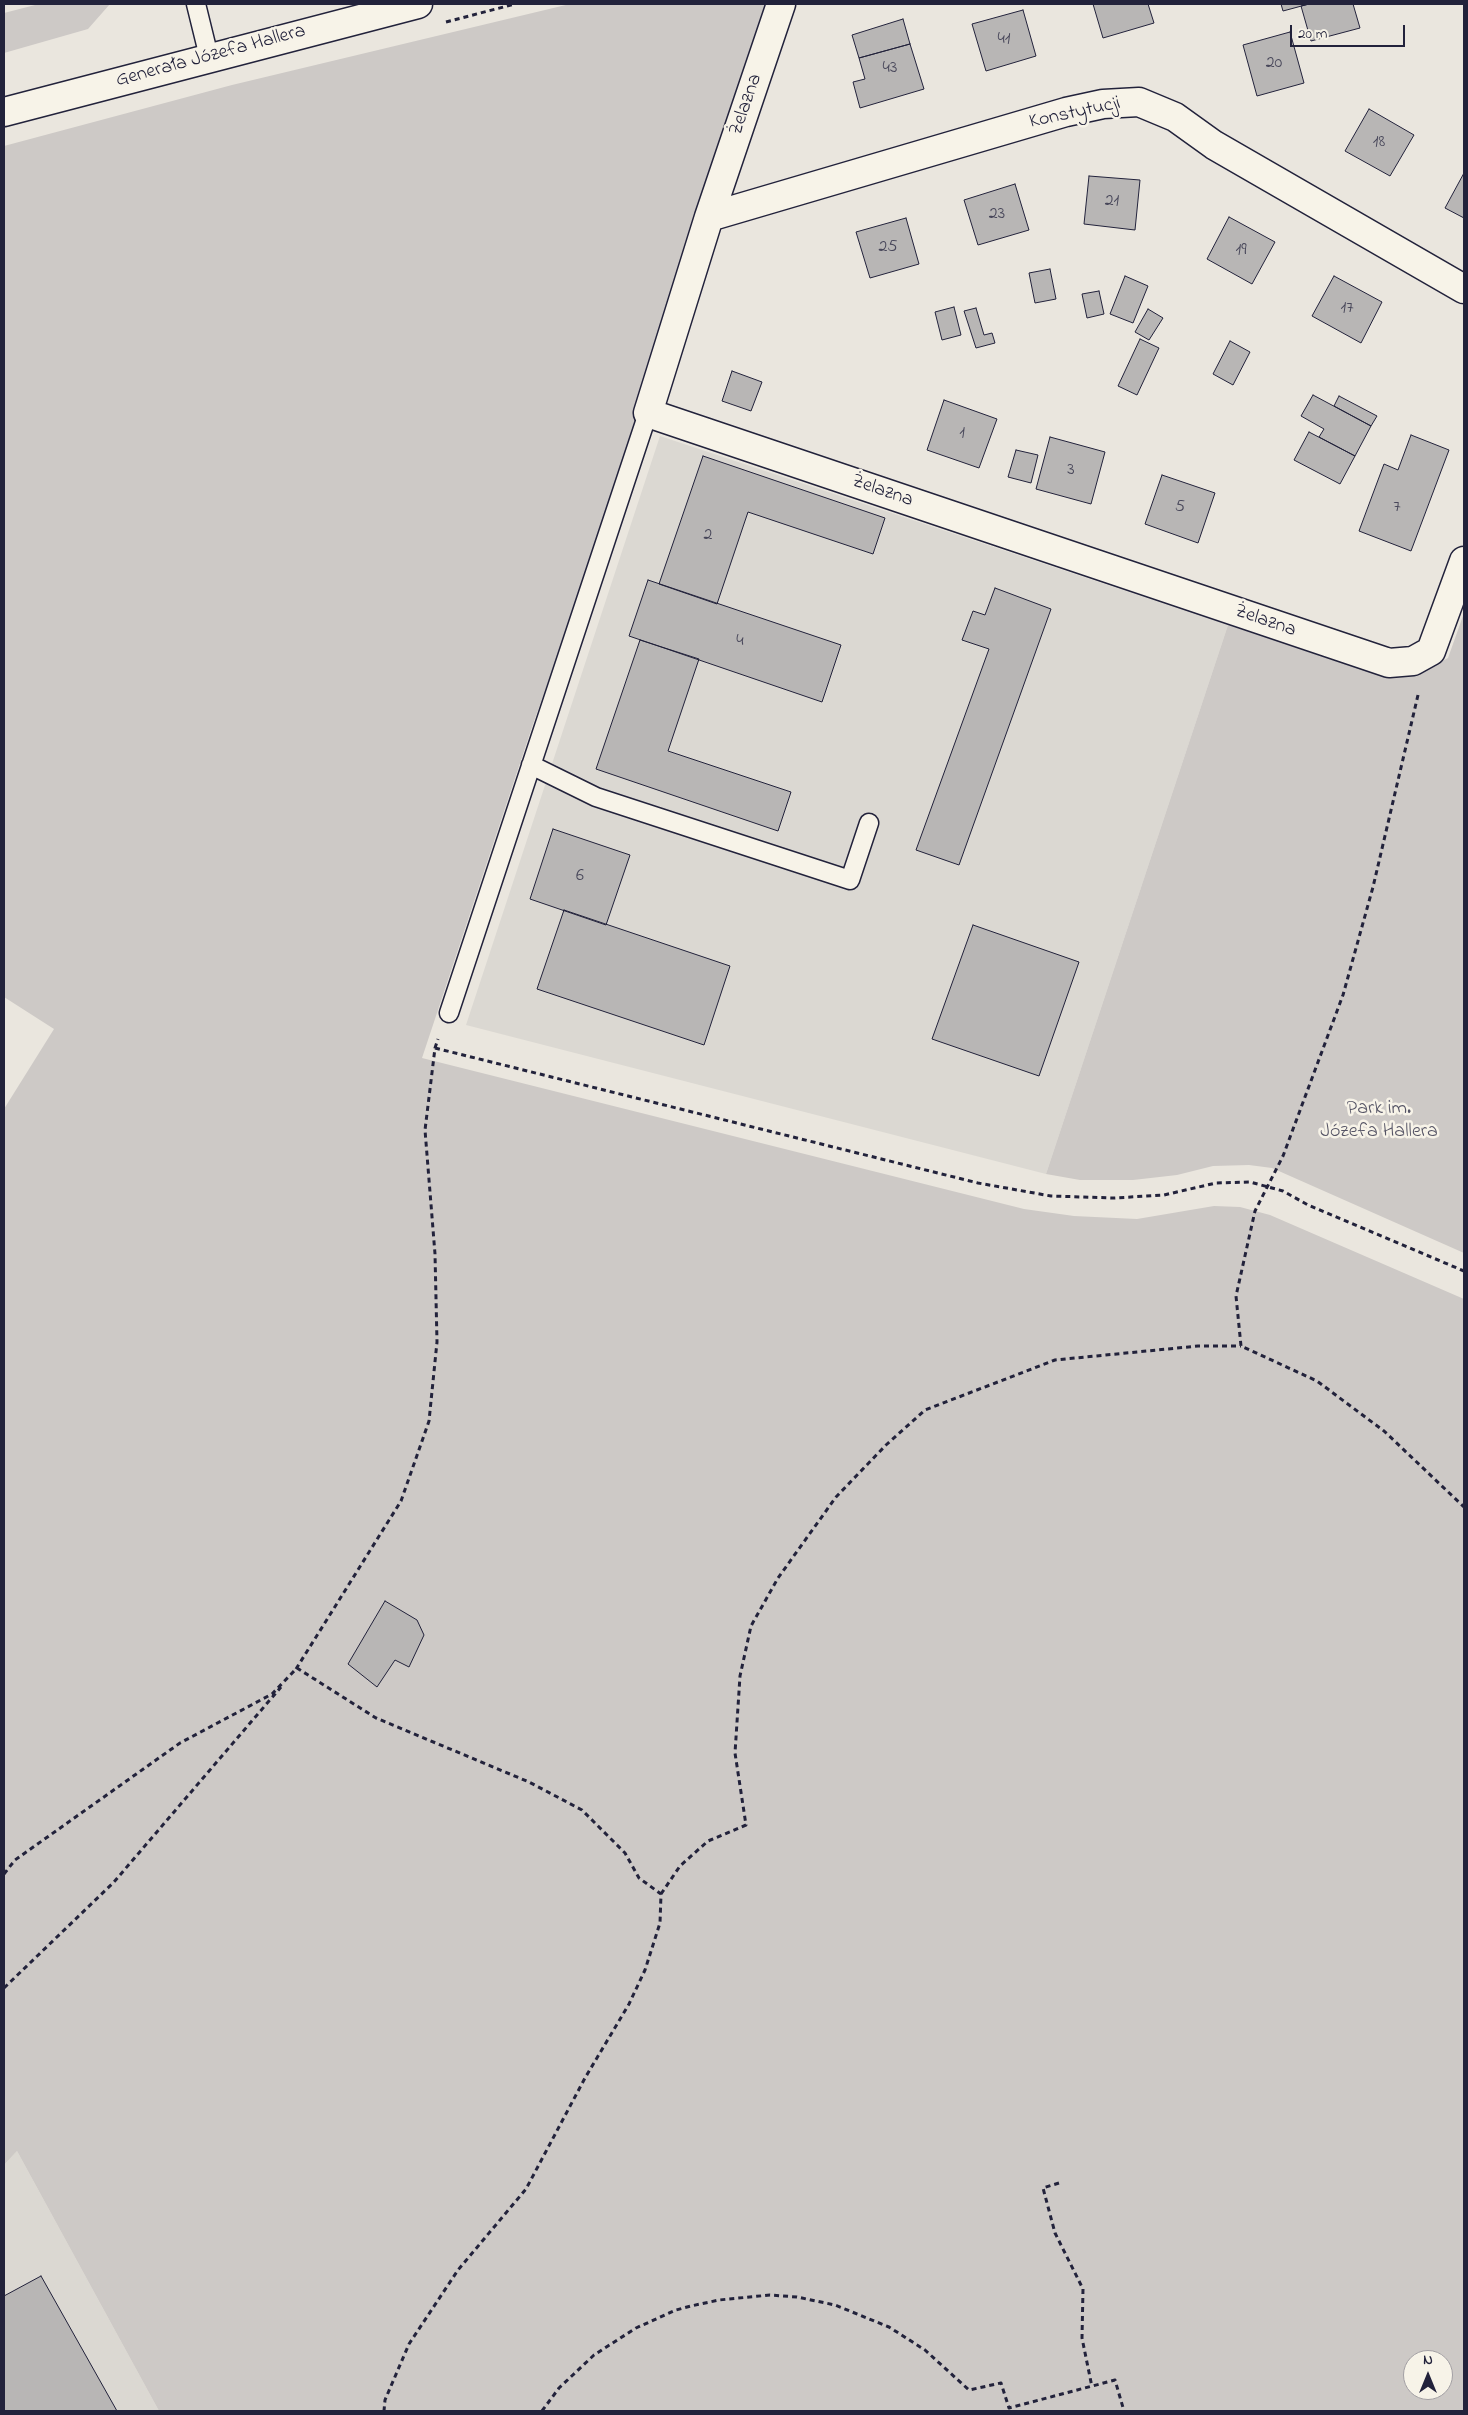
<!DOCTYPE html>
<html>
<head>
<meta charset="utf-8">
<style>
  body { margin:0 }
  #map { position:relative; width:1468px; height:2415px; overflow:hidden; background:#eae6de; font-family:"Indie Flower",sans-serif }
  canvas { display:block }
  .frame { position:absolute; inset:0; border:5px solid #22223b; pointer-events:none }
  .north { position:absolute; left:1403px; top:2350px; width:50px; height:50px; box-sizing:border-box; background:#f7f3e8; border:1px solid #a29fa3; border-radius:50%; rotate:0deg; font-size:14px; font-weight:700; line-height:20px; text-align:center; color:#22223b }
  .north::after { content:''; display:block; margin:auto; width:18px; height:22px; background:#22223b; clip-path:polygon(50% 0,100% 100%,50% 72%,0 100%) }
  .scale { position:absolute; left:1290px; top:25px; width:115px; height:22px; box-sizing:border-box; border:2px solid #22223b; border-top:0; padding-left:6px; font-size:15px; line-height:18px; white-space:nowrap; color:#22223b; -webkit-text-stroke:4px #f7f3e8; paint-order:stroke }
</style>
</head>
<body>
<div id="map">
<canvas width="1468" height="2415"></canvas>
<div class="frame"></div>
<div class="north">N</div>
<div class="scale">20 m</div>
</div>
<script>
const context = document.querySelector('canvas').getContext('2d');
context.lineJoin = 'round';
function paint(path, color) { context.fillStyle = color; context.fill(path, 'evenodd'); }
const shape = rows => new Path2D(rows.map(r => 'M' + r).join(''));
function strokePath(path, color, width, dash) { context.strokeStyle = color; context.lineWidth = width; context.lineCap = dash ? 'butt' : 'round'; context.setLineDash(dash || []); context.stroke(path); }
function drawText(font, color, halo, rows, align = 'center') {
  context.font = font + ' "Indie Flower",sans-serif'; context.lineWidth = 5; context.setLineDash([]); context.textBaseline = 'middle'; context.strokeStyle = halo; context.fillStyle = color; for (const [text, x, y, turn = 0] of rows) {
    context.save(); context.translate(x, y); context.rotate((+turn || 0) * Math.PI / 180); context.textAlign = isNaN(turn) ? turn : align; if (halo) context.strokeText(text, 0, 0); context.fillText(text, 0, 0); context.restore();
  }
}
paint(shape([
  [660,436,1228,625,1046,1174,466,1025],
  [17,2151,159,2411,4,2411,4,2165]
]), '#dbd8d2');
paint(shape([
  [39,4,110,4,88,29,4,53,4,13],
  [570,4,774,4,646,409,533,724,422,1058,1024,1209,1074,1216,1137,1219,1214,1206,1240,1207,1270,1215,1464,1299,1464,2411,159,2411,17,2151,4,2165,4,1109,54,1029,4,997,4,146,232,85],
  [1413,2360,1443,2360,1443,2390,1413,2390],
  [1464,613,1464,1253,1272,1168,1249,1165,1213,1166,1177,1175,1133,1180,1080,1180,1046,1174,1228,625,1363,670,1391,676,1417,674,1448,658]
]), '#cdc9c6');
const building = shape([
  [1093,4,1148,4,1154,23,1103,38,1093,4],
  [1281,4,1309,4,1283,11,1281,4],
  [1309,4,1353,4,1360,28,1311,41,1301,6,1309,4],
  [1023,10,1036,56,986,71,972,24,1023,10],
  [903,19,910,44,859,58,852,35,903,19],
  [1290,32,1304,83,1257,96,1243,45,1290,32],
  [910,44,924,89,860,108,853,82,865,79,859,58,910,44],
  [1369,109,1414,135,1390,176,1345,151,1369,109],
  [1464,173,1464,218,1445,208,1464,173],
  [1089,176,1140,180,1135,230,1084,224,1089,176],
  [1015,184,1029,230,978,245,964,200,1015,184],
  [1229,217,1275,242,1252,284,1207,259,1229,217],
  [906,218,919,264,870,278,856,232,906,218],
  [1050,269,1056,299,1035,303,1029,273,1050,269],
  [1125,276,1148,286,1133,323,1110,314,1125,276],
  [1334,276,1382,302,1361,343,1312,316,1334,276],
  [1099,291,1104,314,1087,318,1082,294,1099,291],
  [954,307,961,335,942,340,935,312,954,307],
  [976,308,984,335,992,333,995,343,976,348,964,311,976,308],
  [1148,309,1163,318,1149,340,1135,332,1148,309],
  [1140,339,1159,348,1137,395,1118,386,1140,339],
  [1230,341,1250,352,1233,385,1213,374,1230,341],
  [732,371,762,382,751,411,722,401,732,371],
  [1313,395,1371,426,1355,456,1319,437,1324,429,1301,416,1313,395],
  [1339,396,1377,416,1371,426,1334,406,1339,396],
  [944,400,997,419,979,468,927,450,944,400],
  [1309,432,1355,456,1340,484,1294,460,1309,432],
  [1411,435,1449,450,1411,551,1359,531,1384,464,1398,470,1411,435],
  [1050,437,1105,452,1091,504,1036,489,1050,437],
  [1016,450,1038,455,1031,483,1008,477,1016,450],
  [703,456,885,518,873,554,748,512,717,604,659,584,703,456],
  [1162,475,1215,493,1198,543,1145,524,1162,475],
  [648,580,841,645,822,702,629,636,648,580],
  [995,588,1051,609,959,865,916,850,989,649,962,640,973,611,985,615,995,588],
  [640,640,699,659,668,751,791,792,778,831,596,769,640,640],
  [553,829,630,855,606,925,530,899,553,829],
  [564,910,730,966,704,1045,537,989,564,910],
  [973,925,1079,962,1039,1076,932,1039,973,925],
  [385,1601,417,1620,424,1635,409,1667,395,1660,377,1687,348,1664,385,1601],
  [41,2276,117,2411,4,2411,4,2296,41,2276]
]);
paint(building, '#b8b6b5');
strokePath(building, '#22223b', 1);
const service = shape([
  [196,4,209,57],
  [531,765,596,797,850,880,869,823],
  [449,1013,648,413]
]);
const minor = shape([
  [781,4,709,217,648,413,1389,663,1413,661,1431,651,1464,561],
  [709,217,1066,112,1103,104,1139,102,1175,117,1214,145,1464,289]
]);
const tertiary = shape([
  [4,112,418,4]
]);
strokePath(service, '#22223b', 21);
strokePath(minor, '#22223b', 31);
strokePath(tertiary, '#22223b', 31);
strokePath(shape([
  [446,22,515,4],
  [1418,695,1373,887,1343,995,1283,1156,1255,1211,1236,1296,1241,1346,1317,1381,1384,1431,1464,1507],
  [435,1048,978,1183,1051,1196,1114,1198,1164,1195,1216,1183,1250,1182,1283,1191,1308,1205,1464,1271],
  [296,1669,401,1501,429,1421,437,1342,435,1254,425,1130,435,1048,438,1039],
  [4,1874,15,1860,180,1743,272,1694,297,1668,376,1718,529,1782,582,1810,625,1853,639,1878,661,1894,660,1923,645,1970,629,2004,585,2078,526,2189,458,2270,409,2344,385,2400,384,2411],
  [661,1894,680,1866,708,1841,746,1825,735,1753,740,1676,751,1626,778,1578,836,1497,886,1445,925,1410,1055,1360,1198,1346,1241,1346],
  [4,1988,114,1882,281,1687],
  [1059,2183,1043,2188,1055,2233,1083,2289,1082,2338,1092,2387],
  [542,2411,559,2388,594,2355,636,2328,676,2310,691,2306,719,2300,770,2295,797,2297,835,2305,889,2327,925,2350,969,2390,1001,2383,1009,2408,1115,2380,1124,2411]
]), '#22223b', 3, [5, 4]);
strokePath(service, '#f7f3e8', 18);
strokePath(minor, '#f7f3e8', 28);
strokePath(tertiary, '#f7f3e8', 28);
drawText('18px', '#48475a', null, [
  ["41",1004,40],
  ["20",1274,64],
  ["43",890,69],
  ["18",1379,143],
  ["21",1112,202],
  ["23",997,215],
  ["25",888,248],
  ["19",1241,251],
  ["17",1347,309],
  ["1",962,434],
  ["3",1071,471],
  ["5",1180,508],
  ["7",1397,508],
  ["2",708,536],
  ["4",740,642],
  ["6",580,877]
]);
drawText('20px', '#22223b', '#f7f3e8', [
  ["Generała Józefa Hallera",211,57,-15],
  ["Żelazna",747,105,-71],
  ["Konstytucji",1075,114,-12],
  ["Żelazna",882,492,19],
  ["Żelazna",1265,622,19]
]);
drawText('20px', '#555465', '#f7f3e8', [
  ["Park im.",1379,1110],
  ["Józefa Hallera",1379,1133]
]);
</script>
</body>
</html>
